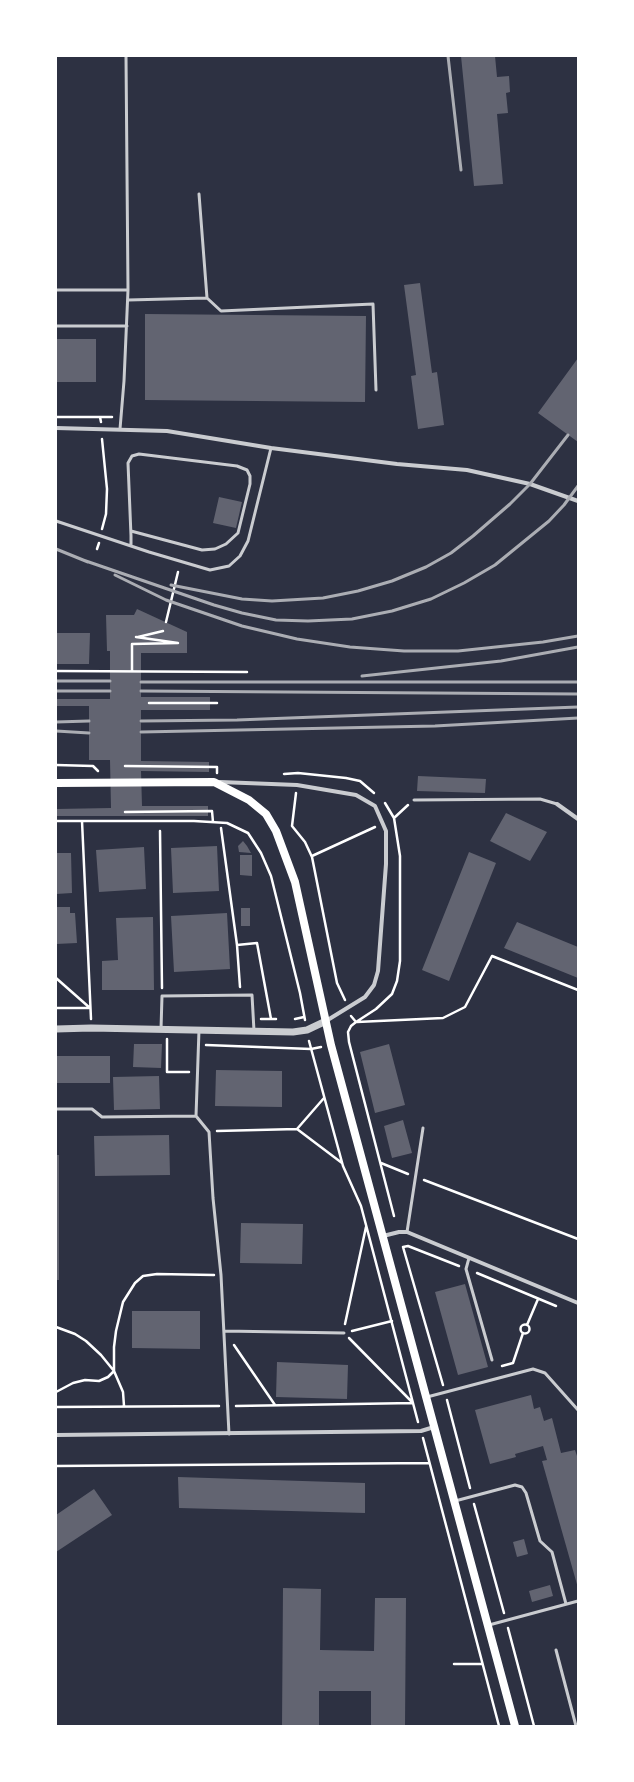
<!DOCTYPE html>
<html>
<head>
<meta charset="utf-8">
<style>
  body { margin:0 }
  #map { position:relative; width:634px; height:1782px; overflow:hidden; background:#2d3142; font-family:"DM Sans",sans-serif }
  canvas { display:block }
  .frame { position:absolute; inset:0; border:57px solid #fff; pointer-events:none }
</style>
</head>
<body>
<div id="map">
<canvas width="634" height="1782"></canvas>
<div class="frame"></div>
</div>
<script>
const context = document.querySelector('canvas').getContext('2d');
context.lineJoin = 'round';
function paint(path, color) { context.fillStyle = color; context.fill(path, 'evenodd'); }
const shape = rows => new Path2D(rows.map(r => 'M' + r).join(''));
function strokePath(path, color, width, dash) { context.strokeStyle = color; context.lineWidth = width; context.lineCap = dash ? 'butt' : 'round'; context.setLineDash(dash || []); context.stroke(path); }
paint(shape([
  [461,56,495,56,497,77,509,76,510,92,506,93,508,113,497,114,503,184,474,186],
  [420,283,432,373,437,372,444,425,418,429,411,376,416,375,404,285],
  [145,314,366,316,365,402,145,400],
  [56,339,96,339,96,382,56,382],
  [578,358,578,442,538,413],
  [219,497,242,502,236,528,213,523],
  [137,609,187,632,187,653,141,653,141,697,210,697,210,710,141,710,141,761,209,762,209,772,141,771,142,806,208,806,208,816,56,816,56,809,111,808,110,760,89,760,89,706,56,706,56,699,110,699,110,651,107,651,106,615,134,615],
  [56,633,90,633,89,664,56,664],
  [418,776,486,779,485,793,417,791],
  [506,813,547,832,530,861,490,841],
  [243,841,247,846,251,853,239,852,238,846],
  [217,846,219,891,173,893,171,848],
  [144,847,146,889,99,892,96,850],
  [469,852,496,863,449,981,422,970],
  [56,853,71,853,72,893,56,894],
  [240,855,252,855,252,876,240,875],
  [56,907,70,907,70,913,75,913,77,943,56,944],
  [241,908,250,908,250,926,241,926],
  [227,913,230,969,174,972,171,916],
  [153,917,154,990,102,990,102,961,118,960,116,918],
  [517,922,578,947,578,978,504,948],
  [134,1044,162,1044,161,1068,133,1067],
  [389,1044,405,1105,375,1113,360,1052],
  [56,1056,110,1056,110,1083,56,1083],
  [216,1070,282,1071,282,1107,215,1106],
  [159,1076,160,1109,114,1110,113,1077],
  [403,1120,412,1153,392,1158,384,1126],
  [169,1135,170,1175,95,1176,94,1136],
  [56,1155,59,1155,59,1280,56,1280],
  [241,1223,303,1224,302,1264,240,1263],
  [465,1284,488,1367,458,1375,435,1292],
  [132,1311,200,1311,200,1349,132,1348],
  [277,1362,348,1365,347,1399,276,1397],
  [531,1395,534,1409,540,1407,544,1421,552,1418,561,1453,575,1450,578,1459,578,1588,542,1461,547,1460,543,1446,515,1454,516,1457,490,1464,475,1410],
  [178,1477,365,1483,365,1513,179,1508],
  [94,1489,112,1515,56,1552,56,1515],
  [524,1539,528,1554,517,1557,513,1542],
  [550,1585,553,1596,532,1602,529,1591],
  [283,1588,321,1589,320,1650,374,1651,375,1598,406,1598,405,1726,371,1726,371,1691,319,1691,319,1726,282,1726]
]), '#626471');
strokePath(shape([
  [56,417,100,417],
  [101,422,100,417,112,417],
  [102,439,107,489,106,514,102,529],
  [97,549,99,543],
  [166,622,178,572],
  [138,637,163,631],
  [56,671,247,672],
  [132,671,132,644,178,643,136,637],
  [149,703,217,703],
  [56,765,93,766,98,771],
  [125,766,217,767,217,773],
  [284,774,298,773,346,778,360,781,374,793],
  [296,793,292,826,305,842,312,857,337,983,345,1000],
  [125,812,212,811,213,822],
  [394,818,408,805],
  [56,821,194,821,227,823,248,833,261,853,271,876,300,993,305,1020],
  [82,821,91,1019],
  [221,828,237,945,240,987],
  [160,831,162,988],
  [312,856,375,827],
  [237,945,257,943,271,1019],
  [56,978,90,1008],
  [56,1008,90,1008],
  [351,1016,356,1022,351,1026,348,1032,349,1042,394,1216],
  [261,1019,276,1019],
  [295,1019,304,1017],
  [356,1022,376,1009,392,994,397,981,400,961,400,856,394,818,385,803],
  [357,1022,443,1018,465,1007,492,956,578,990],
  [167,1039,167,1072,189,1072],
  [309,1041,343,1166,361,1206,418,1422],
  [206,1045,311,1049,321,1047],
  [297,1129,324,1098],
  [217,1131,297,1129,342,1163],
  [381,1163,408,1174],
  [424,1180,578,1239],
  [477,1273,556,1306],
  [345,1324,366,1227],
  '520.5 1329a4.5 4.5 0 1 1 9 0a4.5 4.5 0 1 1-9 0Z',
  [527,1325,538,1299],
  [56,1327,75,1334,86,1341,101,1355,114,1371,108,1377,99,1381,85,1380,73,1383,56,1392],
  [352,1331,392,1321],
  [349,1338,413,1403],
  [234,1345,275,1405],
  [502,1366,513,1363,523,1333],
  [443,1385,403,1247,408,1246,459,1266],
  [447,1400,470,1488],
  [124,1406,123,1392,114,1371,114,1347,116,1331,123,1302,135,1283,143,1276,157,1274,214,1275],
  [236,1406,413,1403],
  [56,1407,219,1406],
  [423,1438,499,1726],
  [56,1466,429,1463],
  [474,1504,504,1613],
  [508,1628,534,1726],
  [454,1664,482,1664]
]), '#fff', 2.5);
strokePath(shape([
  [56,290,128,290,126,56],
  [207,298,221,311,373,304,376,390],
  [128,300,207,298,199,194],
  [56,326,127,326],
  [120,429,124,381,128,290],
  [56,521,149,552,210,570,229,566,240,556,248,541,271,448],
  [131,531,202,550,215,549,226,544,238,533,250,484,250,476,247,470,237,466,139,454,132,456,128,463,131,536,131,545],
  [414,800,540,799,557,804],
  [161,1029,162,996,252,995,254,1031],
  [199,1030,196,1116,209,1132,213,1198,221,1275,229,1434],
  [56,1109,92,1109,102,1117,196,1116],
  [407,1232,423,1128],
  [469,1258,466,1269,492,1360],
  [224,1331,344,1333],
  [427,1397,533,1369,545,1373,578,1410],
  [455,1501,515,1485,522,1487,526,1493,540,1541,552,1552,566,1604],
  [489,1625,578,1601],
  [556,1650,576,1726]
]), '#caccd0', 3);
strokePath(shape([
  [56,428,167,431,271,448,397,464,467,470,530,484,578,501],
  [220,782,297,785,356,795,375,806,386,831,386,864,378,971,374,985,365,997,326,1021],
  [557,804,578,819],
  [383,1236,399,1232,407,1232,578,1303],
  [56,1435,421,1431,434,1427]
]), '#caccd0', 4);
strokePath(shape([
  [56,1029,91,1028,293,1032,307,1030,326,1021]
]), '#caccd0', 7);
strokePath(shape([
  [56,783,214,782,249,800,266,814,276,831,295,882,331,1045,515,1726]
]), '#fff', 8);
strokePath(shape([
  [448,56,461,170],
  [56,549,88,562],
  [83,560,214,605,242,613,276,620,308,621,352,619,392,611,431,599,464,583,495,565,549,521,564,505,578,486],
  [115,575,166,600,242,626,297,639,350,647,404,651,458,651,543,642,578,636],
  [171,585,242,599,272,601,323,598,358,591,392,581,426,567,451,553,473,536,510,504,530,484,568,435],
  [362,676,501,661,578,647],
  [56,681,110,681],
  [141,682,578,682],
  [56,691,110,691],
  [141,691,578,694],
  [141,721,237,720,578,707],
  [56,722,89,721],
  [56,731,89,733],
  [141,732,435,726,578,718]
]), '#abadb3', 3);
</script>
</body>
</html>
